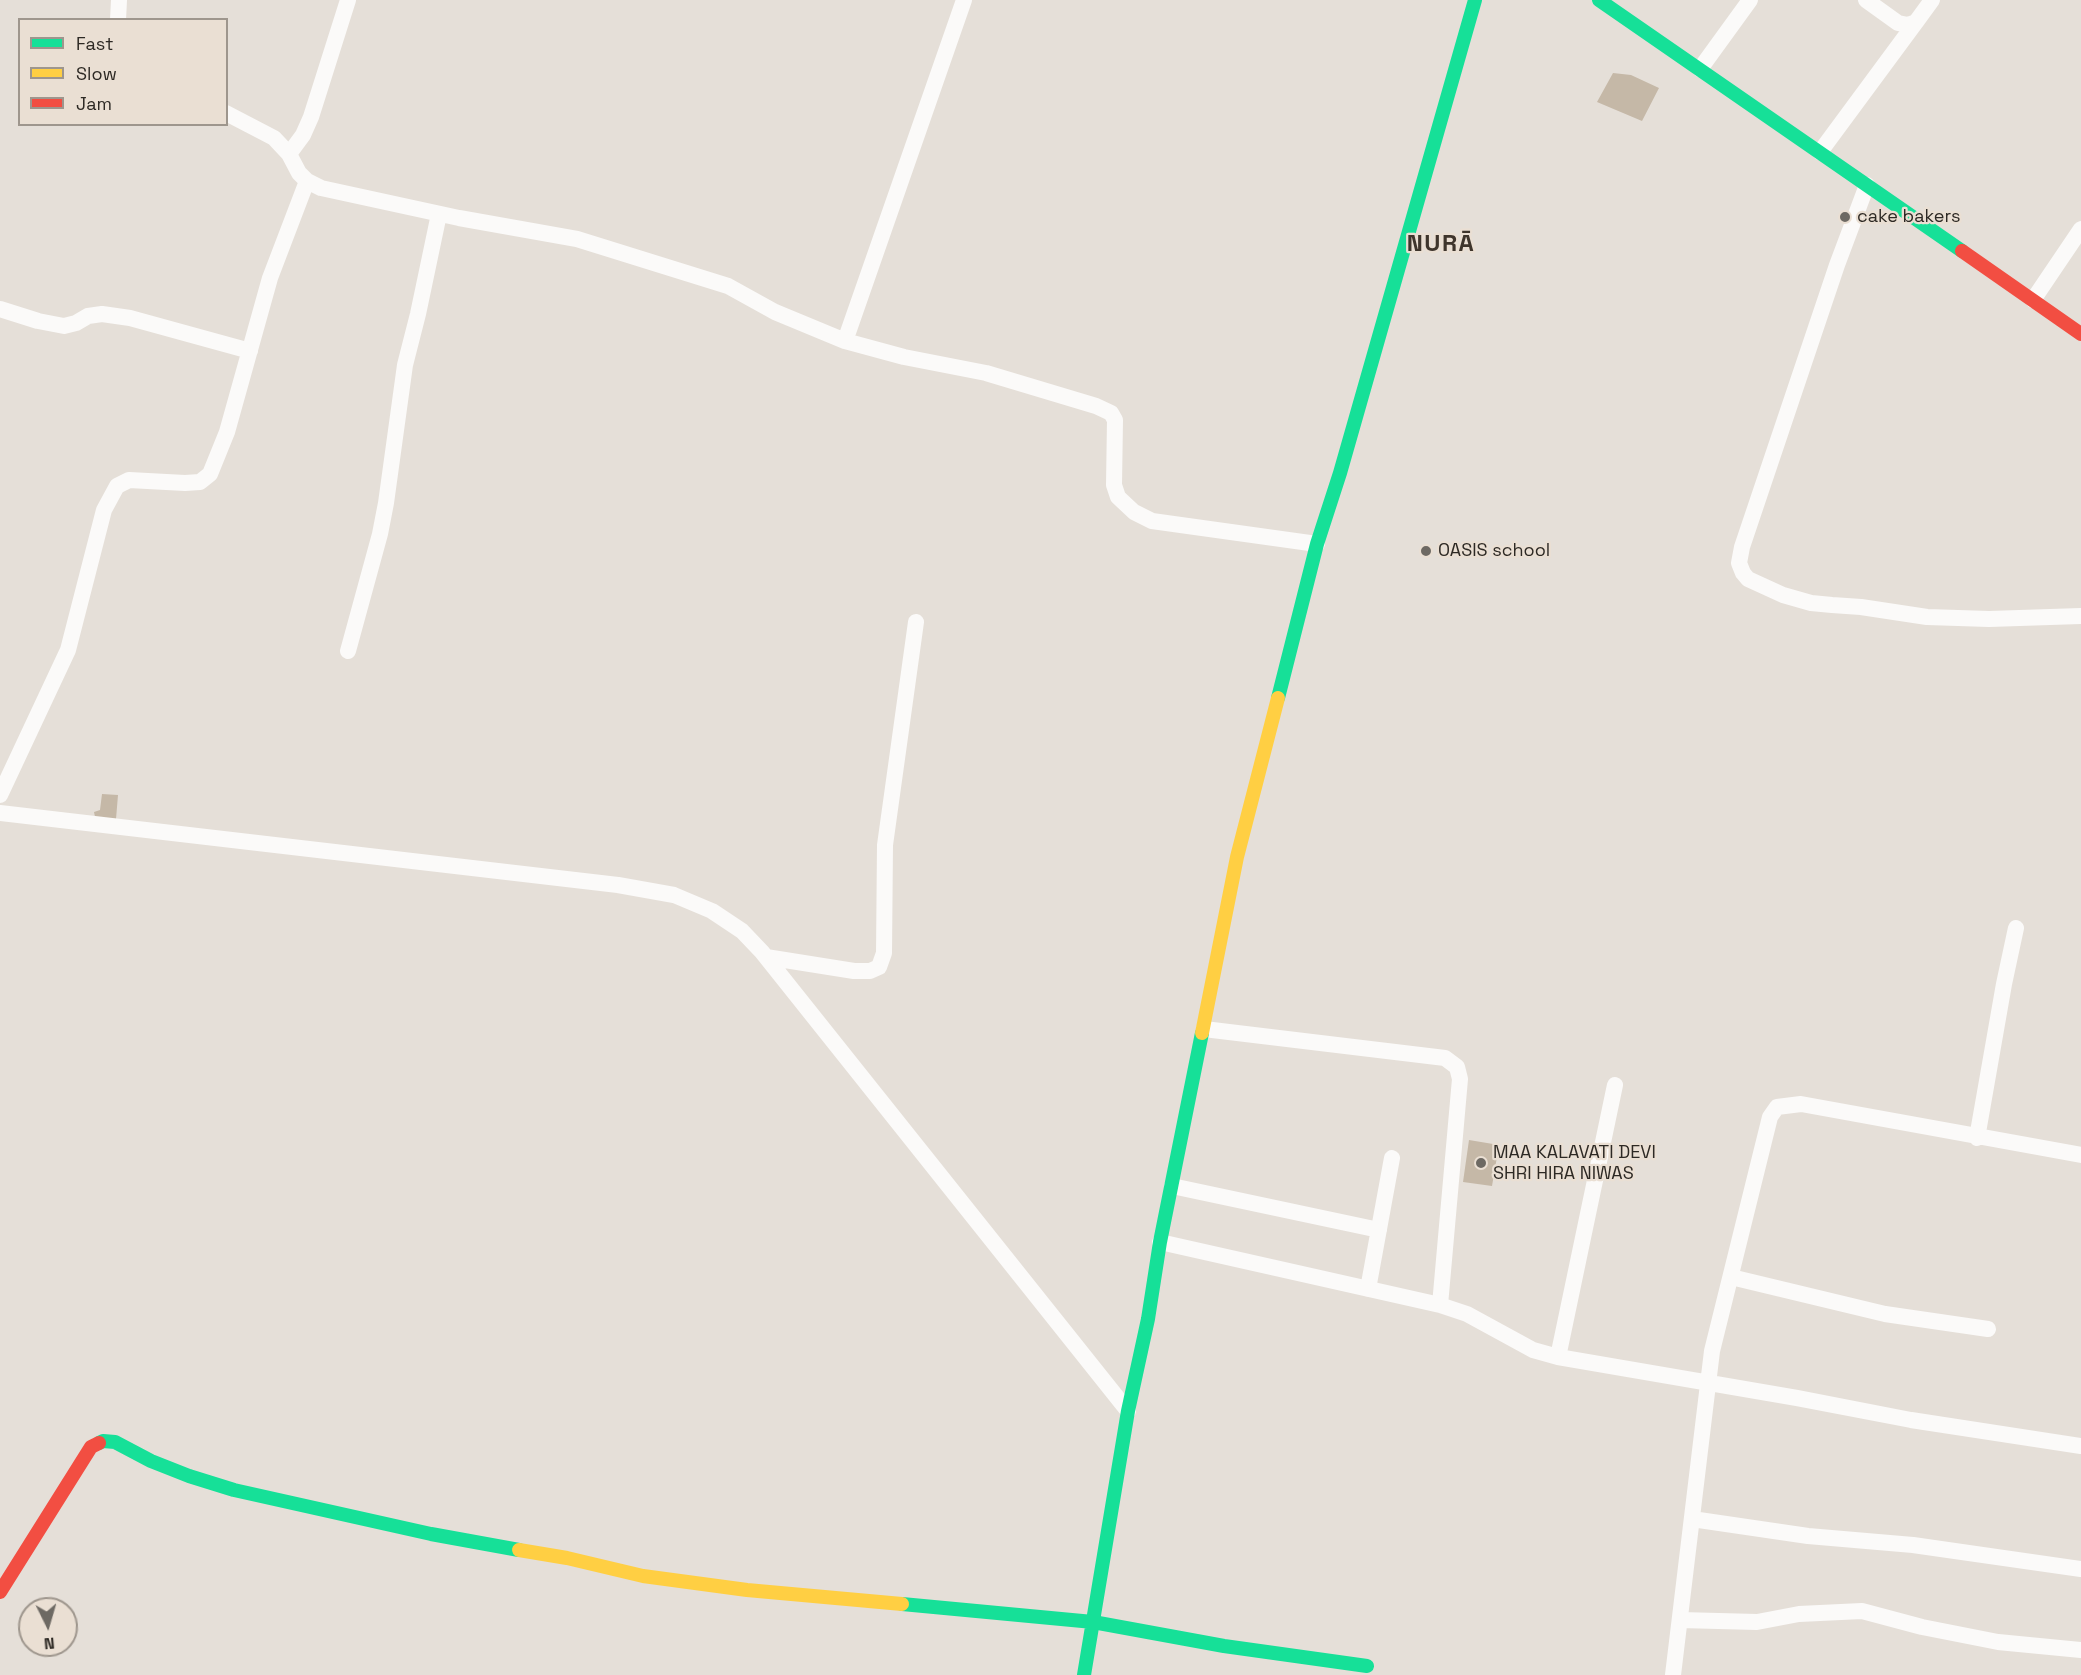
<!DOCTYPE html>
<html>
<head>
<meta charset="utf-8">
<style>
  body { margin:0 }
  #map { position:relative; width:2081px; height:1675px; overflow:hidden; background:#e5dfd8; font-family:"Space Grotesk",sans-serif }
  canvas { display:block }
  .legend { position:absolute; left:18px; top:18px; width:210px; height:108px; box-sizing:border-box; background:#eadfd3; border:2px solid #9e968d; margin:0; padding:8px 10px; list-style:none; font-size:18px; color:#2d2924 }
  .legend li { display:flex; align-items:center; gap:12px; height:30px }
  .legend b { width:30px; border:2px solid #9e968d }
  .north { position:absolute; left:18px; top:1597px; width:60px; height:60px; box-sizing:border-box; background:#eadfd3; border:2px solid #9e968d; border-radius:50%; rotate:175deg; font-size:16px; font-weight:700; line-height:24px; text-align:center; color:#2d2924 }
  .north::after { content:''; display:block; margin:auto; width:21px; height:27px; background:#6d6963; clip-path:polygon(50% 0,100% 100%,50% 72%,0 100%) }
</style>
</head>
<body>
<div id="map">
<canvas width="2081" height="1675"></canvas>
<ul class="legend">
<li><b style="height:8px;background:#16e098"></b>Fast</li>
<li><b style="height:8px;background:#ffcf43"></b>Slow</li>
<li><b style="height:8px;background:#f24e42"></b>Jam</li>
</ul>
<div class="north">N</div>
</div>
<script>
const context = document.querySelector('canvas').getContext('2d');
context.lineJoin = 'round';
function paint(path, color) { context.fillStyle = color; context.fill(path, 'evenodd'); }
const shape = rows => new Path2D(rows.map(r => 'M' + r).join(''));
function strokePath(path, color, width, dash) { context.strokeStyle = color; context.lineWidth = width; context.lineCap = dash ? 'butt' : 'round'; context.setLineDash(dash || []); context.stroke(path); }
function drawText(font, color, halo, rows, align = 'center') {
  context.font = font + ' "Space Grotesk",sans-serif'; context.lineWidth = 4.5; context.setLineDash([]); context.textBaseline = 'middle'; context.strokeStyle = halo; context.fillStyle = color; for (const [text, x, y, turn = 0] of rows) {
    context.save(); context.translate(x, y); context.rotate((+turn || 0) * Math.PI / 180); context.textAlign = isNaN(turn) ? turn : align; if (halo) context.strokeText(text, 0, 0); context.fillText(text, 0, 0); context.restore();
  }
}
paint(shape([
  [1613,73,1631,75,1659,88,1642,121,1597,102],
  [102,794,118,795,116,819,95,817,94,812,100,810],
  [1469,1140,1499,1145,1492,1186,1463,1182]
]), '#c5b8a7');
strokePath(shape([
  [1866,0,1898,23,1908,25,1916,22,1932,0],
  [118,20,119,0],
  [1700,69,1750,0],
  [226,113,274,138,289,154,299,173,307,181,321,188,459,218,577,239,728,286,775,312,845,341,904,357,986,373,1096,406,1111,413,1115,420,1114,485,1118,497,1134,512,1152,521,1317,544],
  [1820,152,1916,22],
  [289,154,303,135,311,117,348,0],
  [1867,185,1837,265,1742,547,1739,563,1743,573,1748,579,1783,595,1811,603,1832,605,1861,607,1927,617,1989,619,2081,616],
  [2033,300,2081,229],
  [0,309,38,321,64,326,76,323,88,316,102,314,130,318,250,351],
  [845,341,964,0],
  [348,651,380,534,386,503,405,365,418,314,439,214],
  [0,795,68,650,104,510,117,486,129,480,185,483,200,482,210,474,227,432,270,278,307,181],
  [0,813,618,885,674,895,712,911,742,931,762,952,1128,1411],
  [766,957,854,971,870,971,879,967,884,953,885,845,916,622],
  [1204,1029,1445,1058,1457,1067,1460,1079,1440,1305],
  [1977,1138,2004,984,2016,928],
  [1172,1186,1379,1230],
  [1160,1242,1440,1305,1467,1314,1533,1350,1558,1357,1797,1398,1911,1420,2081,1446],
  [1731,1277,1885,1314,1988,1329],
  [1368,1289,1392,1158],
  [1558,1357,1615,1085],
  [1692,1519,1808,1536,1913,1545,2081,1569],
  [1680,1620,1757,1622,1799,1614,1862,1611,1922,1627,1998,1642,2081,1650],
  [1673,1675,1712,1351,1770,1117,1777,1107,1801,1104,2081,1155]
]), '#fbfaf9', 16);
strokePath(shape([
  [1599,0,1962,251],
  [1278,698,1317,544,1340,473,1475,0],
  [99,1443,103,1441,115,1442,151,1461,189,1476,234,1490,431,1534,519,1550],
  [902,1604,1093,1622,1224,1646,1367,1666],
  [1084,1675,1128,1411,1148,1319,1160,1242,1202,1033]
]), '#16e098', 14);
strokePath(shape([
  [1202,1033,1237,857,1278,698],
  [519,1550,567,1558,643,1576,747,1590,902,1604]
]), '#ffcf43', 14);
strokePath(shape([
  [1962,251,2081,334],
  [0,1592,91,1447,99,1443]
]), '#f24e42', 14);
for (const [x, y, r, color] of [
  [1845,217,6,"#6d6963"],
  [1426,551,6,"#6d6963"],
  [1481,1163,6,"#6d6963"]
]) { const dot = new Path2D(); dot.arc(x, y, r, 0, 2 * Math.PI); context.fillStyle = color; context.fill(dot); strokePath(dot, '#eadfd3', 2); }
drawText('18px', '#2d2924', '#eadfd3', [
  ["cake bakers",1857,217],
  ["OASIS school",1438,551],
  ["MAA KALAVATI DEVI",1493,1153],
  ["SHRI HIRA NIWAS",1493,1174]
], 'left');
context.letterSpacing = '1.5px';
drawText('bold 24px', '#3e352c', '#eadfd3', [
  ["NURĀ",1441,244]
]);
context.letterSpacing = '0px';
</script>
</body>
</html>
